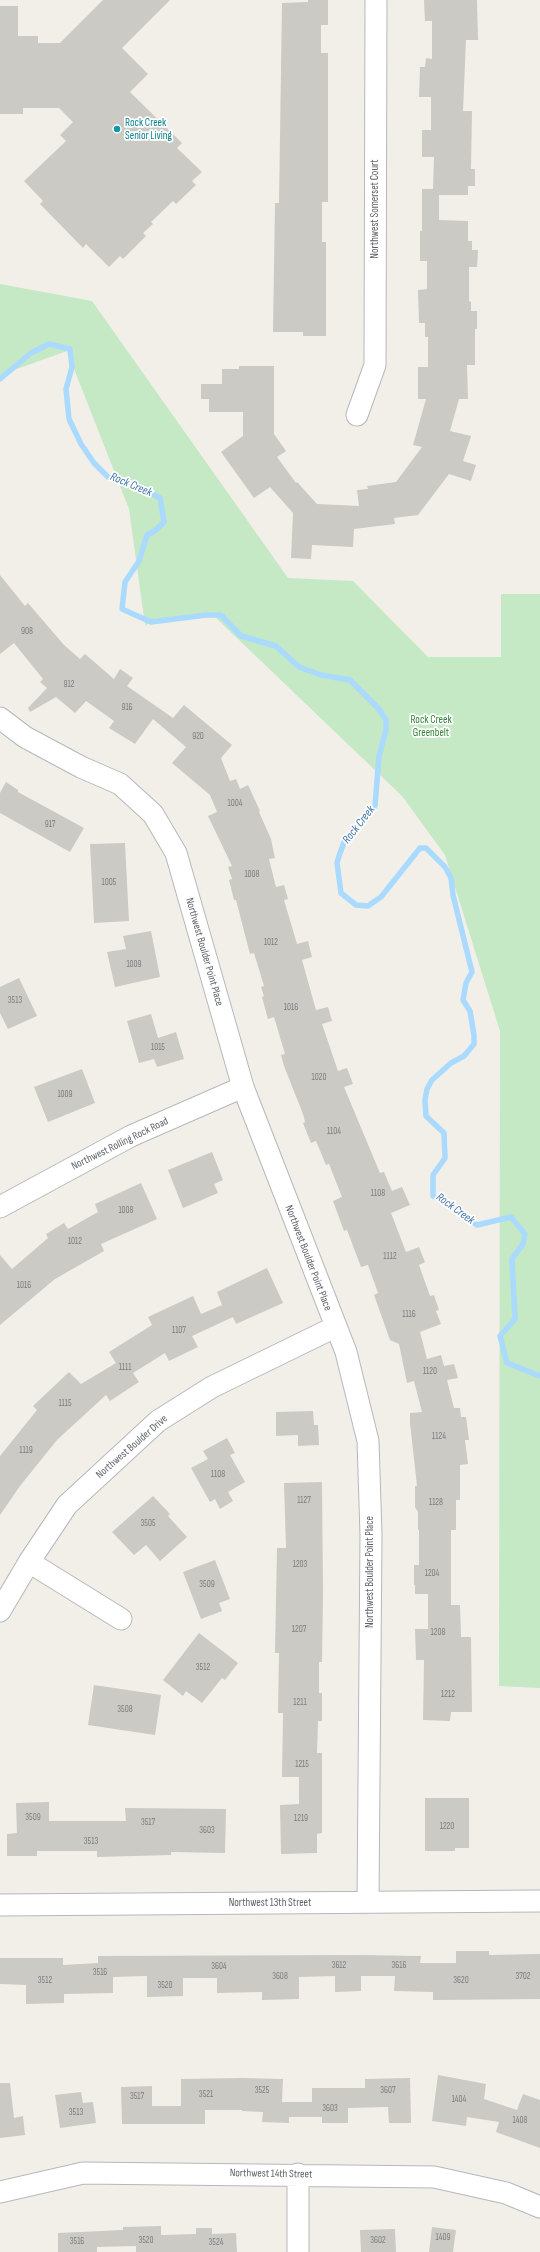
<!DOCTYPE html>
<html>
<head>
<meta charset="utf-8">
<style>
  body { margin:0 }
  canvas { display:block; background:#f1efe8 }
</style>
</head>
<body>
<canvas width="540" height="2252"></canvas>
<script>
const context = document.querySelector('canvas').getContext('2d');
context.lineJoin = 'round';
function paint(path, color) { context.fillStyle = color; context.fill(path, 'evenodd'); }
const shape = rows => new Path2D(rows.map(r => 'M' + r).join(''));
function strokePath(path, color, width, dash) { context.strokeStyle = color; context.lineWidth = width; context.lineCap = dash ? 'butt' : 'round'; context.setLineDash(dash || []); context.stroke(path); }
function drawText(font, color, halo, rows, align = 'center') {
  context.font = font + ' "Sofia Sans Condensed",sans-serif'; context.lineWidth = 3.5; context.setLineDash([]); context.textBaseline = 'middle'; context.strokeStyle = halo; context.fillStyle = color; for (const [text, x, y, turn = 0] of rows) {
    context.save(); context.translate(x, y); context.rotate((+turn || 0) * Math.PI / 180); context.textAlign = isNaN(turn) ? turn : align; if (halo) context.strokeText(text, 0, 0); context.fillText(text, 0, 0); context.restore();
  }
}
paint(shape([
  [0,284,92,301,288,578,353,581,428,657,501,657,501,594,540,594,540,1688,499,1686,500,1031,445,855,402,796,215,617,155,622,145,625,129,509,67,351,0,375]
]), '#c5e8c5');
strokePath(shape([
  [0,379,31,353,49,344,70,349,72,367,66,389,69,419,81,444,94,463,108,477,142,488,160,498,164,522,156,530,147,535,139,561,125,582,122,609,151,622,206,615,221,615,241,636,276,646,299,667,321,675,350,680,379,709,386,720,386,730,379,756,375,806,344,842,339,856,337,863,341,893,356,905,368,906,381,897,420,848,426,848,445,867,451,878,453,895,472,972,466,983,463,1000,470,1011,474,1035,474,1044,464,1056,451,1063,432,1080,427,1089,425,1100,426,1116,444,1133,445,1158,433,1175,433,1196,458,1211,477,1225,511,1217,525,1234,523,1244,512,1259,515,1319,500,1336,507,1363,540,1376]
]), '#aadaff', 5.5);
paint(shape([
  [103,0,170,0,122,48,148,74,130,92,182,143,177,148,202,172,192,181,196,185,176,204,173,201,151,222,153,224,143,233,146,236,123,259,120,256,109,267,86,244,83,248,40,204,43,201,24,181,66,141,60,135,73,122,59,108,23,108,23,114,0,114,0,6,18,6,18,36,38,36,38,43,60,43],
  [308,0,328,0,328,25,321,25,321,53,328,53,328,202,322,202,322,242,326,242,326,336,303,336,303,332,273,332,275,203,279,203,282,3,308,2],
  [424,0,477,0,478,40,466,40,463,111,472,111,471,169,475,169,475,186,468,186,468,195,439,195,439,220,468,221,468,241,472,241,472,250,478,250,477,267,469,267,469,301,471,302,471,311,477,311,477,329,475,329,475,365,467,365,468,399,459,399,450,431,471,436,463,461,476,465,471,481,449,474,418,515,394,518,395,524,354,529,353,547,312,545,311,559,291,558,293,513,270,487,254,498,221,452,243,436,243,412,209,412,209,399,201,399,201,384,222,384,222,369,239,369,239,366,274,366,274,434,286,451,277,457,296,483,297,482,317,504,359,506,357,490,368,489,367,486,396,482,422,447,413,445,426,399,418,399,418,367,428,367,428,337,425,337,425,323,419,323,418,290,427,289,427,261,420,261,420,231,422,231,422,189,433,189,434,157,422,157,422,130,431,130,431,97,419,97,420,67,425,67,426,58,432,59,432,21,425,21],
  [0,575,25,606,28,603,64,645,80,659,85,654,114,679,120,669,133,678,127,686,173,718,184,705,232,745,221,758,230,781,236,779,240,789,248,785,260,811,259,812,271,839,275,858,269,859,276,887,284,885,288,899,284,900,297,944,308,941,312,957,302,960,316,1010,328,1007,332,1021,322,1024,338,1071,347,1068,353,1084,344,1087,380,1173,384,1172,392,1191,402,1187,410,1205,391,1213,406,1252,419,1247,425,1262,419,1265,430,1296,434,1295,439,1310,436,1311,441,1324,420,1332,427,1359,441,1355,444,1366,454,1364,458,1378,447,1380,454,1408,460,1408,461,1417,466,1417,469,1440,465,1440,468,1464,460,1465,460,1500,456,1500,456,1530,451,1530,451,1605,460,1605,461,1637,471,1637,472,1712,451,1712,450,1721,423,1720,424,1660,416,1660,415,1629,428,1629,428,1594,415,1594,415,1585,414,1585,414,1565,419,1565,419,1530,418,1530,418,1512,415,1507,415,1486,417,1486,410,1423,410,1413,422,1412,414,1381,407,1383,399,1344,390,1340,374,1295,378,1293,368,1265,361,1267,347,1230,344,1231,333,1201,342,1197,329,1164,326,1165,316,1141,311,1143,303,1123,305,1122,303,1114,284,1066,281,1055,285,1054,274,1017,268,1019,262,997,264,996,261,987,264,986,254,953,250,954,236,900,234,900,229,880,232,879,228,867,232,866,208,816,217,812,210,795,172,763,186,747,153,719,135,744,109,728,114,721,86,701,75,713,56,697,30,712,28,708,47,688,40,682,43,679,14,643,0,654],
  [6,782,18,790,18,792,84,828,70,852,0,813,0,793],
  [125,843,129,921,94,923,90,844],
  [151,931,160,977,115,987,107,952,126,949,123,936],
  [19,978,37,1016,8,1029,0,1013,0,987],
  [151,1014,158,1038,176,1032,184,1059,157,1067,154,1059,139,1063,127,1021],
  [82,1069,95,1103,48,1122,34,1087],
  [212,1152,223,1180,214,1184,218,1193,183,1208,168,1170],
  [141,1183,157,1219,101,1244,104,1251,55,1279,0,1325,0,1255,12,1269,48,1238,46,1234,64,1223,68,1229,98,1212,95,1204],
  [267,1268,283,1303,236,1324,233,1317,192,1336,198,1347,169,1361,165,1353,133,1373,139,1382,110,1401,106,1395,57,1440,20,1486,0,1515,0,1456,37,1410,33,1406,69,1372,81,1384,116,1363,109,1352,152,1325,148,1317,193,1296,201,1314,222,1305,217,1292],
  [313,1411,314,1425,318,1425,319,1445,298,1446,298,1435,276,1436,276,1412],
  [227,1438,235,1453,230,1455,245,1482,228,1492,233,1501,220,1509,215,1499,210,1502,191,1468,208,1459,203,1451],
  [322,1482,323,1594,322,1662,319,1662,319,1693,322,1693,322,1721,318,1721,317,1753,322,1753,322,1833,317,1834,317,1853,281,1854,280,1805,299,1804,299,1777,282,1777,283,1713,278,1713,279,1653,275,1653,277,1548,286,1548,284,1483],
  [153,1496,170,1514,168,1516,187,1537,160,1561,146,1545,134,1555,112,1532],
  [215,1560,230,1599,219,1603,222,1611,201,1619,183,1572],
  [199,1633,238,1663,225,1680,222,1678,202,1703,186,1691,183,1696,163,1680],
  [94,1685,161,1695,155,1735,88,1725],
  [425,1798,469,1798,469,1848,455,1848,455,1851,425,1851],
  [49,1802,49,1821,126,1821,125,1808,226,1809,225,1853,171,1852,171,1855,97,1857,97,1851,37,1851,37,1856,7,1856,7,1834,17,1833,16,1803],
  [456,1951,489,1951,489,1955,540,1954,540,1999,433,2000,433,1992,394,1991,395,1976,361,1976,361,1991,335,1992,335,1976,299,1977,299,1999,262,2000,262,1992,217,1993,217,1978,183,1978,183,1996,147,1997,147,1976,113,1977,113,1993,64,1994,64,2003,26,2004,26,1985,0,1984,0,1958,63,1958,63,1965,98,1963,98,1956,360,1955,421,1956,420,1963,456,1963],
  [438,2075,486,2084,484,2099,517,2110,523,2094,540,2100,540,2148,496,2132,499,2122,467,2117,466,2126,432,2121],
  [242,2078,283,2079,282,2102,312,2102,312,2088,365,2088,365,2079,410,2078,411,2123,389,2123,388,2107,348,2108,348,2123,322,2123,322,2117,289,2117,289,2123,262,2122,263,2112,242,2111,242,2110,205,2110,205,2124,122,2124,121,2087,152,2086,152,2106,181,2106,181,2079],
  [0,2083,10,2083,14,2118,23,2116,25,2135,0,2138],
  [81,2092,83,2103,93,2102,96,2123,60,2128,55,2095],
  [161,2226,161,2235,196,2234,196,2228,212,2228,212,2234,236,2233,237,2252,136,2252,136,2246,97,2247,97,2252,58,2252,58,2233,123,2230,123,2227],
  [432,2227,456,2230,453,2252,429,2252],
  [395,2229,396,2252,361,2252,360,2230]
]), '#cccac5');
const street = shape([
  [357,415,375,365,376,0],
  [0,718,25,737,81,767,120,784,153,814,176,853,243,1087,346,1352,368,1441,371,1535,368,1902],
  [0,1207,131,1136,243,1087],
  [29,1562,121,1619],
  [0,1611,29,1562,67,1505,158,1421,212,1387,335,1327],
  [0,1905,540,1901],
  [0,2192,83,2173,434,2177,506,2193,540,2207],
  [298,2252,298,2174]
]);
strokePath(street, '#b5b8bc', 23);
strokePath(street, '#fff', 21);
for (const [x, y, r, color] of [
  [117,129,4,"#0f9aa8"]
]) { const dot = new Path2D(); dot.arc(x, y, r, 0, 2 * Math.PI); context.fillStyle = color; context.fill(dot); strokePath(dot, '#fff', 1.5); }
drawText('9px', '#7a7d7f', null, [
  ["908",27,632],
  ["912",69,685],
  ["916",127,708],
  ["920",198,737],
  ["1004",235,804],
  ["917",50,825],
  ["1008",252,875],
  ["1005",109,883],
  ["1012",271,943],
  ["1009",134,965],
  ["3513",15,1001],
  ["1016",291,1008],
  ["1015",158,1048],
  ["1020",319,1078],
  ["1009",65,1095],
  ["1104",334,1132],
  ["1108",378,1194],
  ["1008",126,1211],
  ["1012",75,1242],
  ["1112",390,1257],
  ["1016",24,1286],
  ["1116",409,1315],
  ["1107",179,1331],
  ["1111",125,1368],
  ["1120",430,1372],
  ["1115",65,1404],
  ["1124",439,1437],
  ["1119",26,1451],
  ["1108",218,1475],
  ["1127",304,1501],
  ["1128",436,1503],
  ["3505",148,1524],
  ["1203",300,1565],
  ["1204",432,1574],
  ["3509",207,1585],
  ["1207",299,1630],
  ["1208",438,1633],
  ["3512",203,1668],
  ["1212",448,1695],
  ["1211",300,1703],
  ["3508",125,1710],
  ["1215",302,1765],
  ["3509",33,1818],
  ["1219",301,1819],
  ["3517",148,1823],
  ["1220",447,1827],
  ["3603",207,1831],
  ["3513",91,1842],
  ["3612",339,1966],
  ["3616",399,1966],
  ["3604",219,1967],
  ["3516",100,1973],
  ["3608",280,1977],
  ["3702",523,1977],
  ["3512",45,1981],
  ["3620",461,1981],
  ["3520",165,1986],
  ["3525",262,2091],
  ["3607",388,2091],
  ["3521",206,2095],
  ["3517",137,2097],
  ["1404",459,2100],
  ["3603",330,2109],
  ["3513",76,2113],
  ["1408",520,2121],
  ["1409",443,2238],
  ["3520",146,2241],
  ["3602",378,2241],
  ["3516",77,2242],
  ["3524",216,2243]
]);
drawText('11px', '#0d838f', '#fff', [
  ["Rock Creek",125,123],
  ["Senior Living",125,136]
], 'left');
drawText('11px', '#5f6368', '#fff', [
  ["Northwest Somerset Court",375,209,-90],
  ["Northwest Boulder Point Place",204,952,74],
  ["Northwest Rolling Rock Road",120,1144,-26],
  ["Northwest Boulder Point Place",308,1258,69],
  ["Northwest Boulder Drive",132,1447,-41],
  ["Northwest Boulder Point Place",370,1572,-90],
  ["Northwest 13th Street",270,1903],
  ["Northwest 14th Street",271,2174,1]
]);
drawText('11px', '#348238', '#fff', [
  ["Rock Creek",431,720],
  ["Greenbelt",431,733]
]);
drawText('italic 12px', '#4174aa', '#fff', [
  ["Rock Creek",131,485,23],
  ["Rock Creek",359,825,-52],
  ["Rock Creek",455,1209,36]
]);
</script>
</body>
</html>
